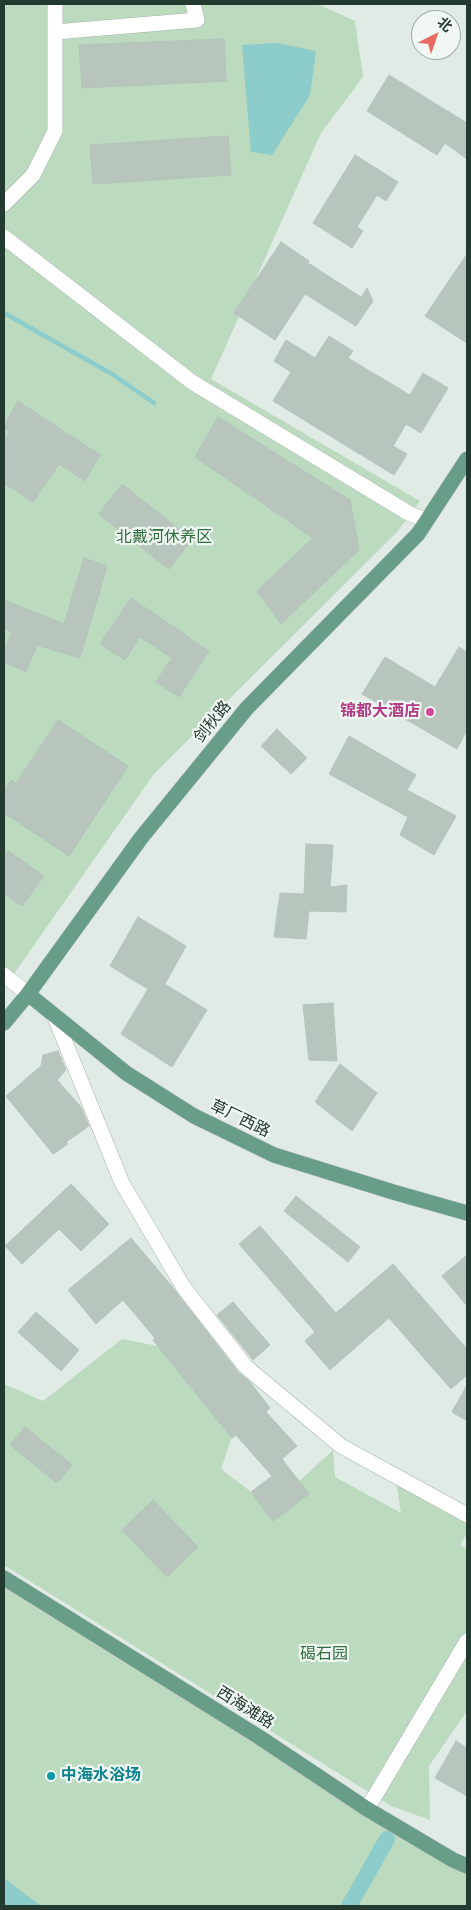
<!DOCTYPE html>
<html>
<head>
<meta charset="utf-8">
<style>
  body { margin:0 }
  #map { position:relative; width:471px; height:1910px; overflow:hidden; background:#e1ebe5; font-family:"Space Grotesk","Noto Sans SC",sans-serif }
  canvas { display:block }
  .frame { position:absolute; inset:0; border:5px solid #233a30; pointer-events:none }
  .north { position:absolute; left:411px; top:10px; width:50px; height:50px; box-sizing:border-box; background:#f1f7f3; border:1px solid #9faba5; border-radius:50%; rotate:41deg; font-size:14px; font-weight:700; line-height:20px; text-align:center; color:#233a30 }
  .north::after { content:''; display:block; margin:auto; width:18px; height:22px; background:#e86c61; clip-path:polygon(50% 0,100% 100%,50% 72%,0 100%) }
</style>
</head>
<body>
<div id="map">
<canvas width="471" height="1910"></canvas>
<div class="frame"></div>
<div class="north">北</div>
</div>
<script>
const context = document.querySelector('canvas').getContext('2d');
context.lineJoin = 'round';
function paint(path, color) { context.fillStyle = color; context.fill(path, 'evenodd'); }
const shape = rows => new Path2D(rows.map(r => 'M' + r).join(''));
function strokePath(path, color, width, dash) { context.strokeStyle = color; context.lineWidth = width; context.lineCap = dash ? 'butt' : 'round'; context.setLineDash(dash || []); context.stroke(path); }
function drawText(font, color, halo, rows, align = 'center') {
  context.font = font + ' "Space Grotesk","Noto Sans SC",sans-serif'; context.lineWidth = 4.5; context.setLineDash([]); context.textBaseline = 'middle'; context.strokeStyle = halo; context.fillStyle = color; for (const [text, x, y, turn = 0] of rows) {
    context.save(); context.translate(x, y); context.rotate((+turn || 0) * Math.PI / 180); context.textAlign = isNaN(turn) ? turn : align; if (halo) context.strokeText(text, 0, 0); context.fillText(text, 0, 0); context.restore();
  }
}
paint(shape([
  [4,4,317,4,355,21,363,77,321,133,211,379,420,501,397,532,154,774,4,988],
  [122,1339,168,1348,235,1428,221,1469,271,1507,333,1450,335,1477,401,1513,394,1469,467,1522,467,1534,460,1545,467,1549,467,1711,429,1766,430,1820,391,1806,4,1565,4,1384,43,1401],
  [4,1585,467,1870,467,1906,4,1905]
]), '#bbdabe');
paint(shape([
  [277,43,316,51,310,95,272,155,251,152,242,45],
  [4,1878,41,1906,4,1906]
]), '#8ccccb');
strokePath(shape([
  [4,313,112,374,154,403]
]), '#8ccccb', 4.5);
strokePath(shape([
  [349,1906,387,1839]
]), '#8ccccb', 16);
const building = shape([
  [224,39,226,81,82,88,79,45,224,39],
  [389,75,467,123,467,159,445,143,437,155,367,111,389,75],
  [228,136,231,175,93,184,90,145,228,136],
  [355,155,398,182,386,201,377,195,357,227,363,231,352,248,313,223,355,155],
  [281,242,309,261,308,263,361,297,367,288,373,301,356,326,305,294,275,340,234,313,281,242],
  [467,254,467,343,425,316,467,254],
  [329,336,353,351,348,358,410,395,423,373,448,388,421,433,406,424,393,446,407,454,394,475,273,401,291,372,274,361,286,340,315,358,329,336],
  [18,401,100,455,85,481,59,464,33,502,4,483,4,441,10,432,4,428,4,426,18,401],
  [218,417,350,500,359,550,281,624,257,591,313,538,195,457,218,417],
  [122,484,192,539,169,569,99,514,122,484],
  [84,558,107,566,80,658,37,645,26,672,4,662,4,651,12,632,4,628,4,600,64,624,84,558],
  [131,598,209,651,179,697,156,682,172,658,140,637,125,660,100,644,131,598],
  [459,647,467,652,467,730,457,749,362,694,385,657,435,687,459,647],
  [58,720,128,766,69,856,4,813,4,791,11,780,16,783,58,720],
  [277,729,307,758,291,774,261,746,277,729],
  [349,736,416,775,407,790,456,816,434,855,400,835,408,817,329,774,349,736],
  [306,844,333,845,330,887,347,885,346,912,309,911,306,939,274,937,280,893,304,894,306,844],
  [8,851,44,876,22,906,4,893,4,857,8,851],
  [138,917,186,946,165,984,207,1010,172,1067,121,1034,148,989,110,966,138,917],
  [333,1003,337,1061,309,1060,303,1005,333,1003],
  [58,1051,66,1070,57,1080,81,1107,89,1126,66,1142,68,1144,53,1154,6,1096,41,1066,43,1055,58,1051],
  [340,1064,377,1093,352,1131,315,1102,340,1064],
  [71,1184,109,1224,81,1251,59,1229,22,1264,5,1246,71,1184],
  [296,1196,360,1247,348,1262,284,1211,296,1196],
  [260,1226,336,1313,393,1264,467,1349,467,1375,451,1389,389,1318,330,1370,305,1341,315,1332,239,1244,260,1226],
  [131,1238,174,1289,239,1373,250,1382,270,1408,266,1412,297,1446,282,1459,309,1494,273,1521,251,1492,272,1476,236,1435,232,1438,153,1340,155,1338,123,1300,96,1324,68,1290,131,1238],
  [467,1255,467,1306,442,1276,467,1255],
  [233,1302,270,1345,253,1360,217,1315,233,1302],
  [36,1312,79,1350,61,1371,18,1332,36,1312],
  [467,1385,467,1421,452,1412,467,1385],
  [25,1427,72,1465,57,1483,10,1445,25,1427],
  [153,1500,198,1547,167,1577,122,1530,153,1500],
  [456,1741,467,1748,467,1796,435,1778,456,1741]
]);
paint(building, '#b7c5bd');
strokePath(building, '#b4c4bb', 1);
const minor = shape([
  [55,32,197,20,193,4],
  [4,204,33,175,55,131,55,4],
  [4,237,192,382,410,514,427,520],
  [4,975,28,994],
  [54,1015,122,1183,184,1288,246,1367,341,1446,467,1515],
  [367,1809,467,1641]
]);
const major = shape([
  [28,994,126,1073,194,1116,274,1155,393,1192,467,1213],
  [4,1023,28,994,141,838,247,708,418,534,467,459],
  [4,1578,259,1737,367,1809,453,1860,467,1866]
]);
strokePath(minor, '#a4b2ab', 16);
strokePath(major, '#c1c8c5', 16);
strokePath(minor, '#fff', 15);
strokePath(major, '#689d87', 15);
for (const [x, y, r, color] of [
  [430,712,5,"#d1479c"],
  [51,1776,5,"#0f9aa8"]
]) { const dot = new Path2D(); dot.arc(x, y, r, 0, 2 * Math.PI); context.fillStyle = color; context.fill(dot); strokePath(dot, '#f1f7f3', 2); }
drawText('16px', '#306e3d', '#f1f7f3', [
  ["北戴河休养区",164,538],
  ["碣石园",324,1655]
]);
drawText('bold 16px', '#b23c85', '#f1f7f3', [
  ["锦都大酒店",420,712]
], 'right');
drawText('16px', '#233a30', '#f1f7f3', [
  ["剑秋路",213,722,-51],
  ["草厂西路",240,1119,26],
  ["西海滩路",245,1708,32]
]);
drawText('bold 16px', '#0d838f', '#f1f7f3', [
  ["中海水浴场",61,1776]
], 'left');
</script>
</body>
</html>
